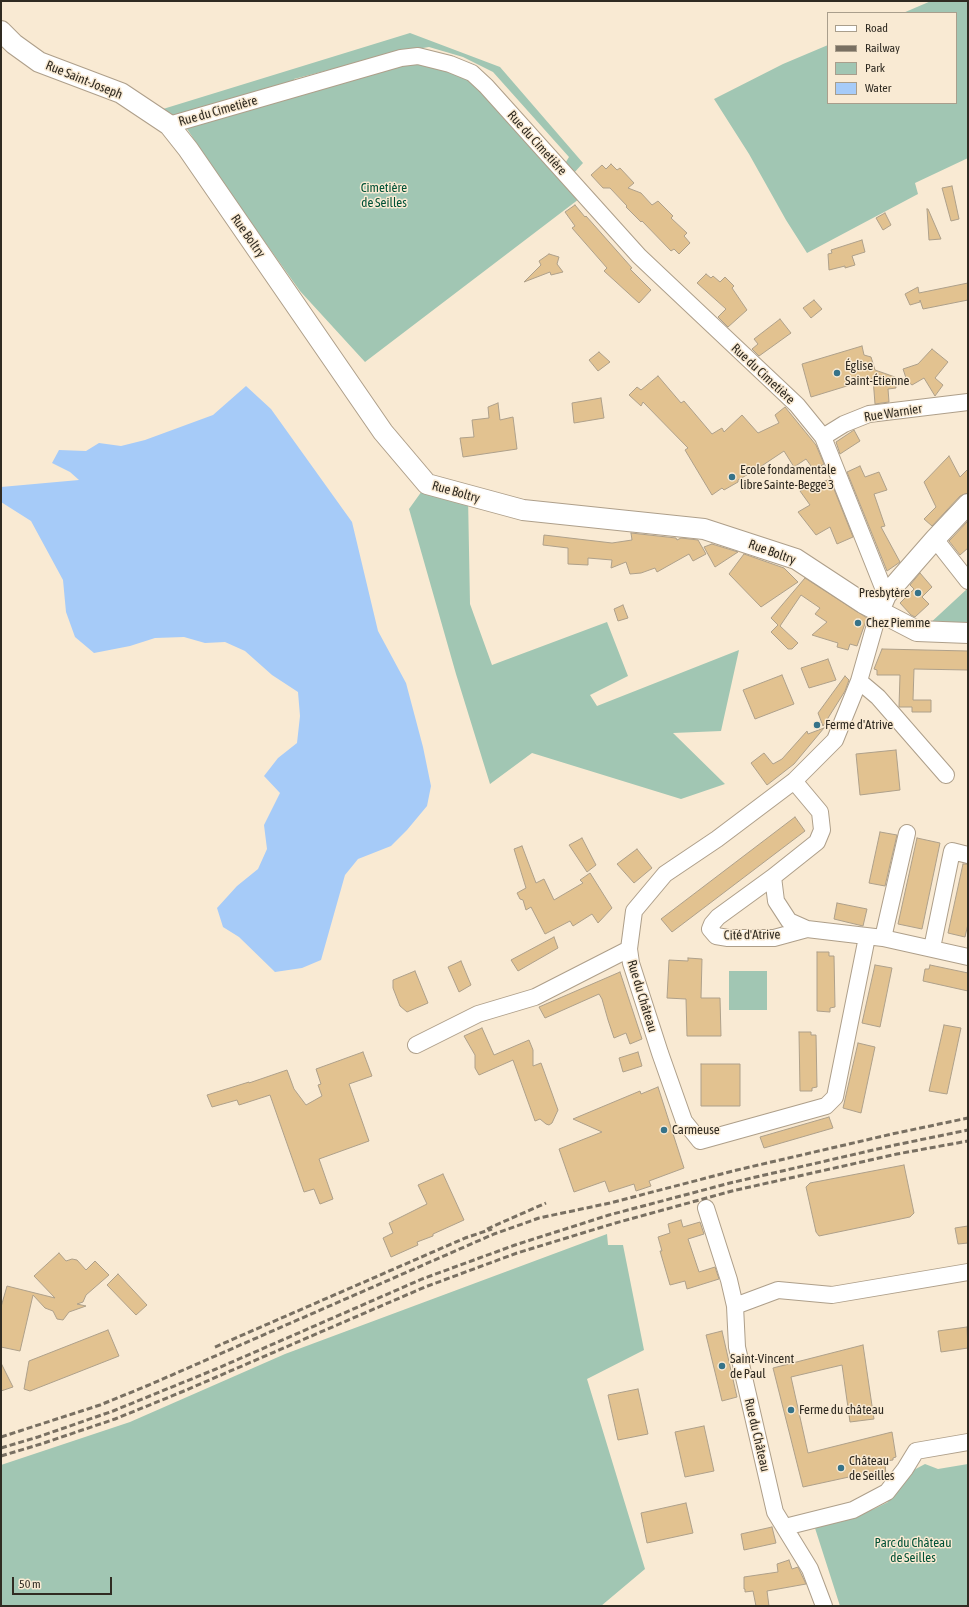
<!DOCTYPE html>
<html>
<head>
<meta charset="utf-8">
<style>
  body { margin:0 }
  #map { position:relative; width:969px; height:1607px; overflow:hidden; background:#f9ead3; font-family:"Asap Condensed",sans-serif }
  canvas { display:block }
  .frame { position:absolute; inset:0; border:2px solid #302b22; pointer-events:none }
  .legend { position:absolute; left:827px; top:12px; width:130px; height:92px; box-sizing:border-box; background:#f9ead3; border:1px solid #a99e8c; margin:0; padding:5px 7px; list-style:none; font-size:12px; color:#302b22 }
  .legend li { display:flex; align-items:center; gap:8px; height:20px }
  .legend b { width:20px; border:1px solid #a99e8c }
  .scale { position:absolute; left:12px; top:1577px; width:100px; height:18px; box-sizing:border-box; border:2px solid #302b22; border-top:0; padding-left:5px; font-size:12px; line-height:14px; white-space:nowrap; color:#302b22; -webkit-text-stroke:3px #f9ead3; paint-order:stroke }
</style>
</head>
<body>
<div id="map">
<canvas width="969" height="1607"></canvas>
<div class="frame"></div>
<ul class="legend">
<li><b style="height:5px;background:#fff"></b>Road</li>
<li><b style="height:5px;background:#797062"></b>Railway</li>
<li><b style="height:11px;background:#a1c6b3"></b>Park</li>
<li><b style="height:11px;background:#a6cbf8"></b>Water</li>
</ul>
<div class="scale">50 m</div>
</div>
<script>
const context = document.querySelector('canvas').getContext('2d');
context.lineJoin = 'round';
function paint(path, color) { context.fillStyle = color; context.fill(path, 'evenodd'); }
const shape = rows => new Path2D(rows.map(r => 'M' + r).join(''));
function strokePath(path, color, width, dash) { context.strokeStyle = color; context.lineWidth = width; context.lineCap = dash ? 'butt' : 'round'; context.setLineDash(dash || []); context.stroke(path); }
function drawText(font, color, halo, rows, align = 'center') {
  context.font = font + ' "Asap Condensed",sans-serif'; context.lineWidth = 3; context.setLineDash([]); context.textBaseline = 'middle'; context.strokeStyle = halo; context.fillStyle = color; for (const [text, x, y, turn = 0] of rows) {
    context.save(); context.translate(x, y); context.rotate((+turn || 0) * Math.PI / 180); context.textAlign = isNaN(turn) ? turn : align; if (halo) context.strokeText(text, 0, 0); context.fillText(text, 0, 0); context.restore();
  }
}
paint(shape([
  [931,1,968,1,968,158,915,183,918,194,807,253,786,220,749,154,714,99,783,64,828,45,828,103,956,103,956,13,903,13],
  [410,33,500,67,583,163,573,174,564,165,569,157,493,72,463,57,429,47,398,52,294,79,296,85,173,120,163,109],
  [414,60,463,73,579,199,365,362,300,291,242,210,185,126],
  [427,484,468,496,470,604,492,665,607,622,628,676,590,695,597,706,739,650,721,731,673,733,725,784,681,799,532,753,490,784,456,674,409,509],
  [967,589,968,628,927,626],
  [729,971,767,971,767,1010,729,1010],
  [607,1234,608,1245,623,1245,644,1350,587,1379,645,1569,601,1606,1,1606,1,1465,130,1422,285,1354],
  [925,1464,938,1469,968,1464,968,1606,840,1606,814,1525,857,1515,874,1509,888,1502,889,1498,910,1472]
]), '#a1c6b3');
paint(shape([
  [246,386,271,409,352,522,378,631,406,683,423,747,431,786,427,806,407,830,391,846,358,859,345,875,321,960,302,968,275,972,239,937,223,927,217,908,237,886,258,869,267,849,264,825,280,793,264,776,278,758,297,743,300,716,298,692,272,675,245,651,225,642,205,643,184,637,155,638,130,646,94,653,75,637,66,612,63,580,31,521,1,502,1,487,79,480,70,472,52,463,59,450,86,451,99,443,121,446,145,440,213,415]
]), '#a6cbf8');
const building = shape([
  [611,164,617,170,620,168,634,183,628,188,641,193,652,205,658,201,673,216,671,218,687,233,684,236,690,243,679,254,674,249,671,251,642,221,641,222,626,207,627,206,610,188,603,188,591,175,602,165,606,169,611,164],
  [952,186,959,219,951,221,942,188,952,186],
  [575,205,585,217,586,216,632,268,630,269,651,290,639,303,604,271,607,268,572,228,575,226,565,212,575,205],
  [927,209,928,209,941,239,929,240,927,209],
  [885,213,891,225,883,230,876,218,885,213],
  [862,240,865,252,852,256,855,265,845,268,845,266,829,270,828,254,832,253,831,250,862,240],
  [549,254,559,257,557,264,563,272,551,275,550,272,524,282,541,265,539,261,549,254],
  [706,274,711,278,713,276,720,282,725,277,734,286,732,288,747,310,728,327,718,317,726,309,697,283,706,274],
  [968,283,968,300,923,309,920,300,920,302,910,305,905,294,918,287,919,293,968,283],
  [814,300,822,309,811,318,803,308,814,300],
  [780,319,791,333,759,356,752,349,758,344,754,339,780,319],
  [862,346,864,355,871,357,875,370,895,377,896,388,888,389,889,402,875,404,873,378,811,397,802,364,862,346],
  [932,349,948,362,935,378,943,385,935,396,924,378,912,385,907,381,903,369,918,364,932,349],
  [599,352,610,362,598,371,589,360,599,352],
  [658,376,681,403,684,401,712,434,722,428,724,432,742,415,758,433,779,423,775,415,785,407,816,445,824,464,814,470,806,459,794,467,784,451,757,469,738,480,738,482,724,490,722,488,712,495,685,450,688,448,643,402,641,406,629,395,637,387,641,390,658,376],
  [601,398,604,418,574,423,572,403,601,398],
  [498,403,500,420,513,417,517,449,463,457,460,438,474,437,472,420,489,418,488,407,498,403],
  [854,430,860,441,840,454,836,442,854,430],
  [949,456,960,477,968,469,968,493,960,496,932,526,924,519,936,507,924,482,949,456],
  [860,466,865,477,879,472,887,490,874,494,885,526,881,527,900,562,887,571,847,472,860,466],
  [830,479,853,537,837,544,830,527,816,535,798,512,810,505,800,491,830,479],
  [968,521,968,548,960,555,949,541,968,521],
  [631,533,676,538,677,540,681,538,698,540,706,554,693,561,689,554,657,572,655,568,641,573,630,574,626,562,611,568,612,560,588,558,588,565,568,564,568,548,543,545,544,535,612,543,632,540,631,533],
  [712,544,738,552,715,567,704,547,712,544],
  [744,554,784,568,798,582,761,607,729,574,744,554],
  [920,573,932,587,922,597,929,604,915,617,911,615,900,603,914,589,910,585,920,573],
  [805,578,867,618,857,646,850,644,848,650,837,647,838,643,812,635,827,622,815,614,820,608,801,595,780,626,798,643,792,649,788,649,771,632,778,625,771,618,805,578],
  [623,605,628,618,618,621,614,609,623,605],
  [882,649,968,651,968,670,914,669,913,700,931,700,931,712,912,712,912,707,899,707,900,675,877,675,877,670,874,669,882,649],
  [828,659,836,680,809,688,801,668,828,659],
  [782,675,794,704,755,719,743,690,782,675],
  [845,676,849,680,845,691,823,726,818,713,845,676],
  [824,728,794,764,767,785,751,763,764,753,773,764,782,759,807,731,808,734,824,728],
  [896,750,900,790,860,795,856,754,896,750],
  [795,817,805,831,672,932,661,919,795,817],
  [880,832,897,835,885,886,869,883,880,832],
  [582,838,596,865,587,872,569,845,582,838],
  [917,838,940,843,922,929,898,924,917,838],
  [522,846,536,883,544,879,554,900,583,883,580,880,590,873,612,908,598,923,592,914,573,926,570,921,545,934,531,907,526,910,523,900,520,899,517,893,526,888,514,849,522,846],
  [637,849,652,868,634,883,617,864,637,849],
  [963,864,968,864,968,924,965,937,948,933,963,864],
  [837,903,867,909,863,926,834,919,837,903],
  [554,937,558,948,518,971,511,960,554,937],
  [817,952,829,952,829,956,834,956,835,1007,830,1008,830,1012,817,1011,817,952],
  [688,958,702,959,701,998,720,998,721,1036,687,1036,686,999,667,998,669,960,688,961,688,958],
  [461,961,471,985,459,992,448,967,461,961],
  [875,965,892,968,880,1027,862,1023,875,965],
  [930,965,968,973,968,991,923,981,925,969,929,969,930,965],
  [415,971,428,1003,407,1012,400,1006,393,988,393,980,415,971],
  [620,972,642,1039,630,1044,626,1033,614,1038,608,1020,602,999,599,994,545,1018,539,1007,620,972],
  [944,1025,961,1028,947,1094,929,1091,944,1025],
  [482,1028,494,1055,529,1040,533,1050,533,1066,541,1063,558,1110,552,1123,549,1125,546,1124,540,1119,535,1121,513,1060,479,1075,475,1068,475,1055,464,1036,482,1028],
  [799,1032,811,1032,811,1035,816,1035,817,1087,812,1088,812,1091,800,1091,799,1032],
  [858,1043,875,1047,861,1113,843,1108,858,1043],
  [363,1052,372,1076,349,1084,369,1141,319,1159,333,1199,320,1204,314,1189,304,1192,270,1095,239,1105,237,1100,212,1107,207,1095,249,1082,249,1083,287,1070,294,1089,306,1105,322,1096,318,1085,321,1084,316,1069,363,1052],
  [638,1052,642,1066,623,1072,619,1058,638,1052],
  [701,1064,740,1064,740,1106,701,1106,701,1064],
  [658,1087,684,1168,649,1181,651,1186,636,1191,634,1184,609,1192,605,1181,574,1192,559,1149,602,1132,573,1119,640,1091,641,1094,658,1087],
  [829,1117,833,1128,764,1148,760,1137,829,1117],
  [904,1165,914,1213,910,1217,819,1236,816,1232,806,1187,810,1183,904,1165],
  [443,1174,464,1220,433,1234,433,1236,417,1242,418,1245,391,1257,383,1238,393,1233,389,1223,427,1204,418,1185,443,1174],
  [681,1220,683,1227,700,1222,704,1234,688,1239,699,1272,715,1267,719,1279,687,1289,685,1281,670,1285,660,1251,662,1251,658,1237,670,1233,668,1224,681,1220],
  [968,1226,968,1243,958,1244,955,1228,968,1226],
  [59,1253,66,1261,72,1259,77,1260,86,1270,95,1261,109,1275,86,1295,83,1302,77,1304,86,1306,69,1312,63,1320,57,1319,53,1311,45,1308,33,1295,20,1351,1,1347,1,1307,7,1286,55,1298,34,1276,59,1253],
  [118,1274,147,1305,136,1315,107,1285,118,1274],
  [967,1327,968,1348,941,1352,938,1331,967,1327],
  [108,1330,119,1356,30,1391,24,1389,29,1361,108,1330],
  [722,1331,737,1397,722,1401,706,1335,722,1331],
  [863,1345,874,1419,850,1422,842,1365,791,1377,808,1453,892,1432,896,1457,893,1458,893,1460,885,1461,886,1478,872,1472,803,1487,773,1368,863,1345],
  [1,1363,13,1387,1,1391,1,1363],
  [638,1389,648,1434,618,1440,608,1395,638,1389],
  [704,1426,714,1471,685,1477,675,1432,704,1426],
  [686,1503,693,1533,647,1543,641,1513,686,1503],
  [772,1527,776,1543,744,1550,741,1534,772,1527],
  [789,1560,792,1569,798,1567,806,1584,767,1591,769,1606,756,1606,753,1591,745,1592,745,1589,744,1589,744,1577,778,1572,777,1564,789,1560]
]);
paint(building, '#e2c290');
strokePath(building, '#aea08a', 1);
const minor = shape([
  [169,125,401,58,418,56,450,64,472,73,486,86,639,256,797,405,823,437,886,595],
  [823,437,844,424,869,414,968,402],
  [935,539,968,581],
  [859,681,878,697,946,775],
  [794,781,820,812,822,830,817,842,773,877,776,901,789,921,807,929,883,938,968,957],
  [773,877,718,917,712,924,710,929,716,936,728,938,774,938,807,929],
  [867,937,835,1097,826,1106,700,1141,684,1121,660,1053,631,963,629,949,634,911,665,874,717,839,794,781,835,740,859,681,879,611],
  [883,938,907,833],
  [932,948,952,851,968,855],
  [416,1045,478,1014,535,997,629,949],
  [706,1208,729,1280,735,1306,737,1347,775,1512,810,1569,824,1606],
  [735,1306,778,1290,832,1295,968,1272],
  [785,1527,853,1510,887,1492,905,1469,916,1451,968,1442]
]);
const tertiary = shape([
  [1,31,14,44,39,62,121,93,169,125,188,149,383,432,427,484,523,510,704,529,796,559,863,603,917,631,968,633],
  [879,611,886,595,935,539,968,504]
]);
strokePath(minor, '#ae9f8a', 18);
strokePath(tertiary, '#ae9f8a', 22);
strokePath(minor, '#fff', 16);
strokePath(tertiary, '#fff', 20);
strokePath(shape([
  [487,1229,546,1203],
  [215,1347,465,1238,492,1229],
  [1,1437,100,1405,149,1385,494,1234,539,1218,610,1203,737,1170,892,1134,968,1118],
  [1,1448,38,1437,113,1411,216,1369,422,1279,515,1245,609,1215,730,1183,895,1145,968,1130],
  [1,1456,41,1444,115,1419,184,1391,425,1287,517,1253,612,1224,732,1191,897,1154,968,1141]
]), '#797062', 3, [6, 3]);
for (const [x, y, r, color] of [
  [837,373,4,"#367389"],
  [732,477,4,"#367389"],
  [918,593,4,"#367389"],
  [858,623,4,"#367389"],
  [817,725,4,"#367389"],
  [664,1130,4,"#367389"],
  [722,1366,4,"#367389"],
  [791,1410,4,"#367389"],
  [841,1468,4,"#367389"]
]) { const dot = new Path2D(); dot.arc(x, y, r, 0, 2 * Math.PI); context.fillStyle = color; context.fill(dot); strokePath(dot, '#f9ead3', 1.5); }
drawText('13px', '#302b22', '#f9ead3', [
  ["Rue Saint-Joseph",84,80,22],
  ["Rue du Cimetière",218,111,-16],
  ["Rue du Cimetière",537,143,48],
  ["Rue Boltry",248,236,55],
  ["Rue du Cimetière",763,374,43],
  ["Rue Warnier",893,413,-9],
  ["Rue Boltry",456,492,16],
  ["Rue Boltry",772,552,20],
  ["Cité d'Atrive",752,935,-1],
  ["Rue du Château",642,996,73],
  ["Rue du Château",757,1435,77]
]);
drawText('13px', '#005136', '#f9ead3', [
  ["Cimetière",384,188],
  ["de Seilles",384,203],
  ["Parc du Château",913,1543],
  ["de Seilles",913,1558]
]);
drawText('13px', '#302b22', '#f9ead3', [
  ["Église",845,366],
  ["Saint-Étienne",845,381],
  ["Ecole fondamentale",740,470],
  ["libre Sainte-Begge 3",740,485],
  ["Presbytère",910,593,"right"],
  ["Chez Piemme",866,623],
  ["Ferme d'Atrive",825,725],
  ["Carmeuse",672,1130],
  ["Saint-Vincent",730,1359],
  ["de Paul",730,1374],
  ["Ferme du château",799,1410],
  ["Château",849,1461],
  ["de Seilles",849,1476]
], 'left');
</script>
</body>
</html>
